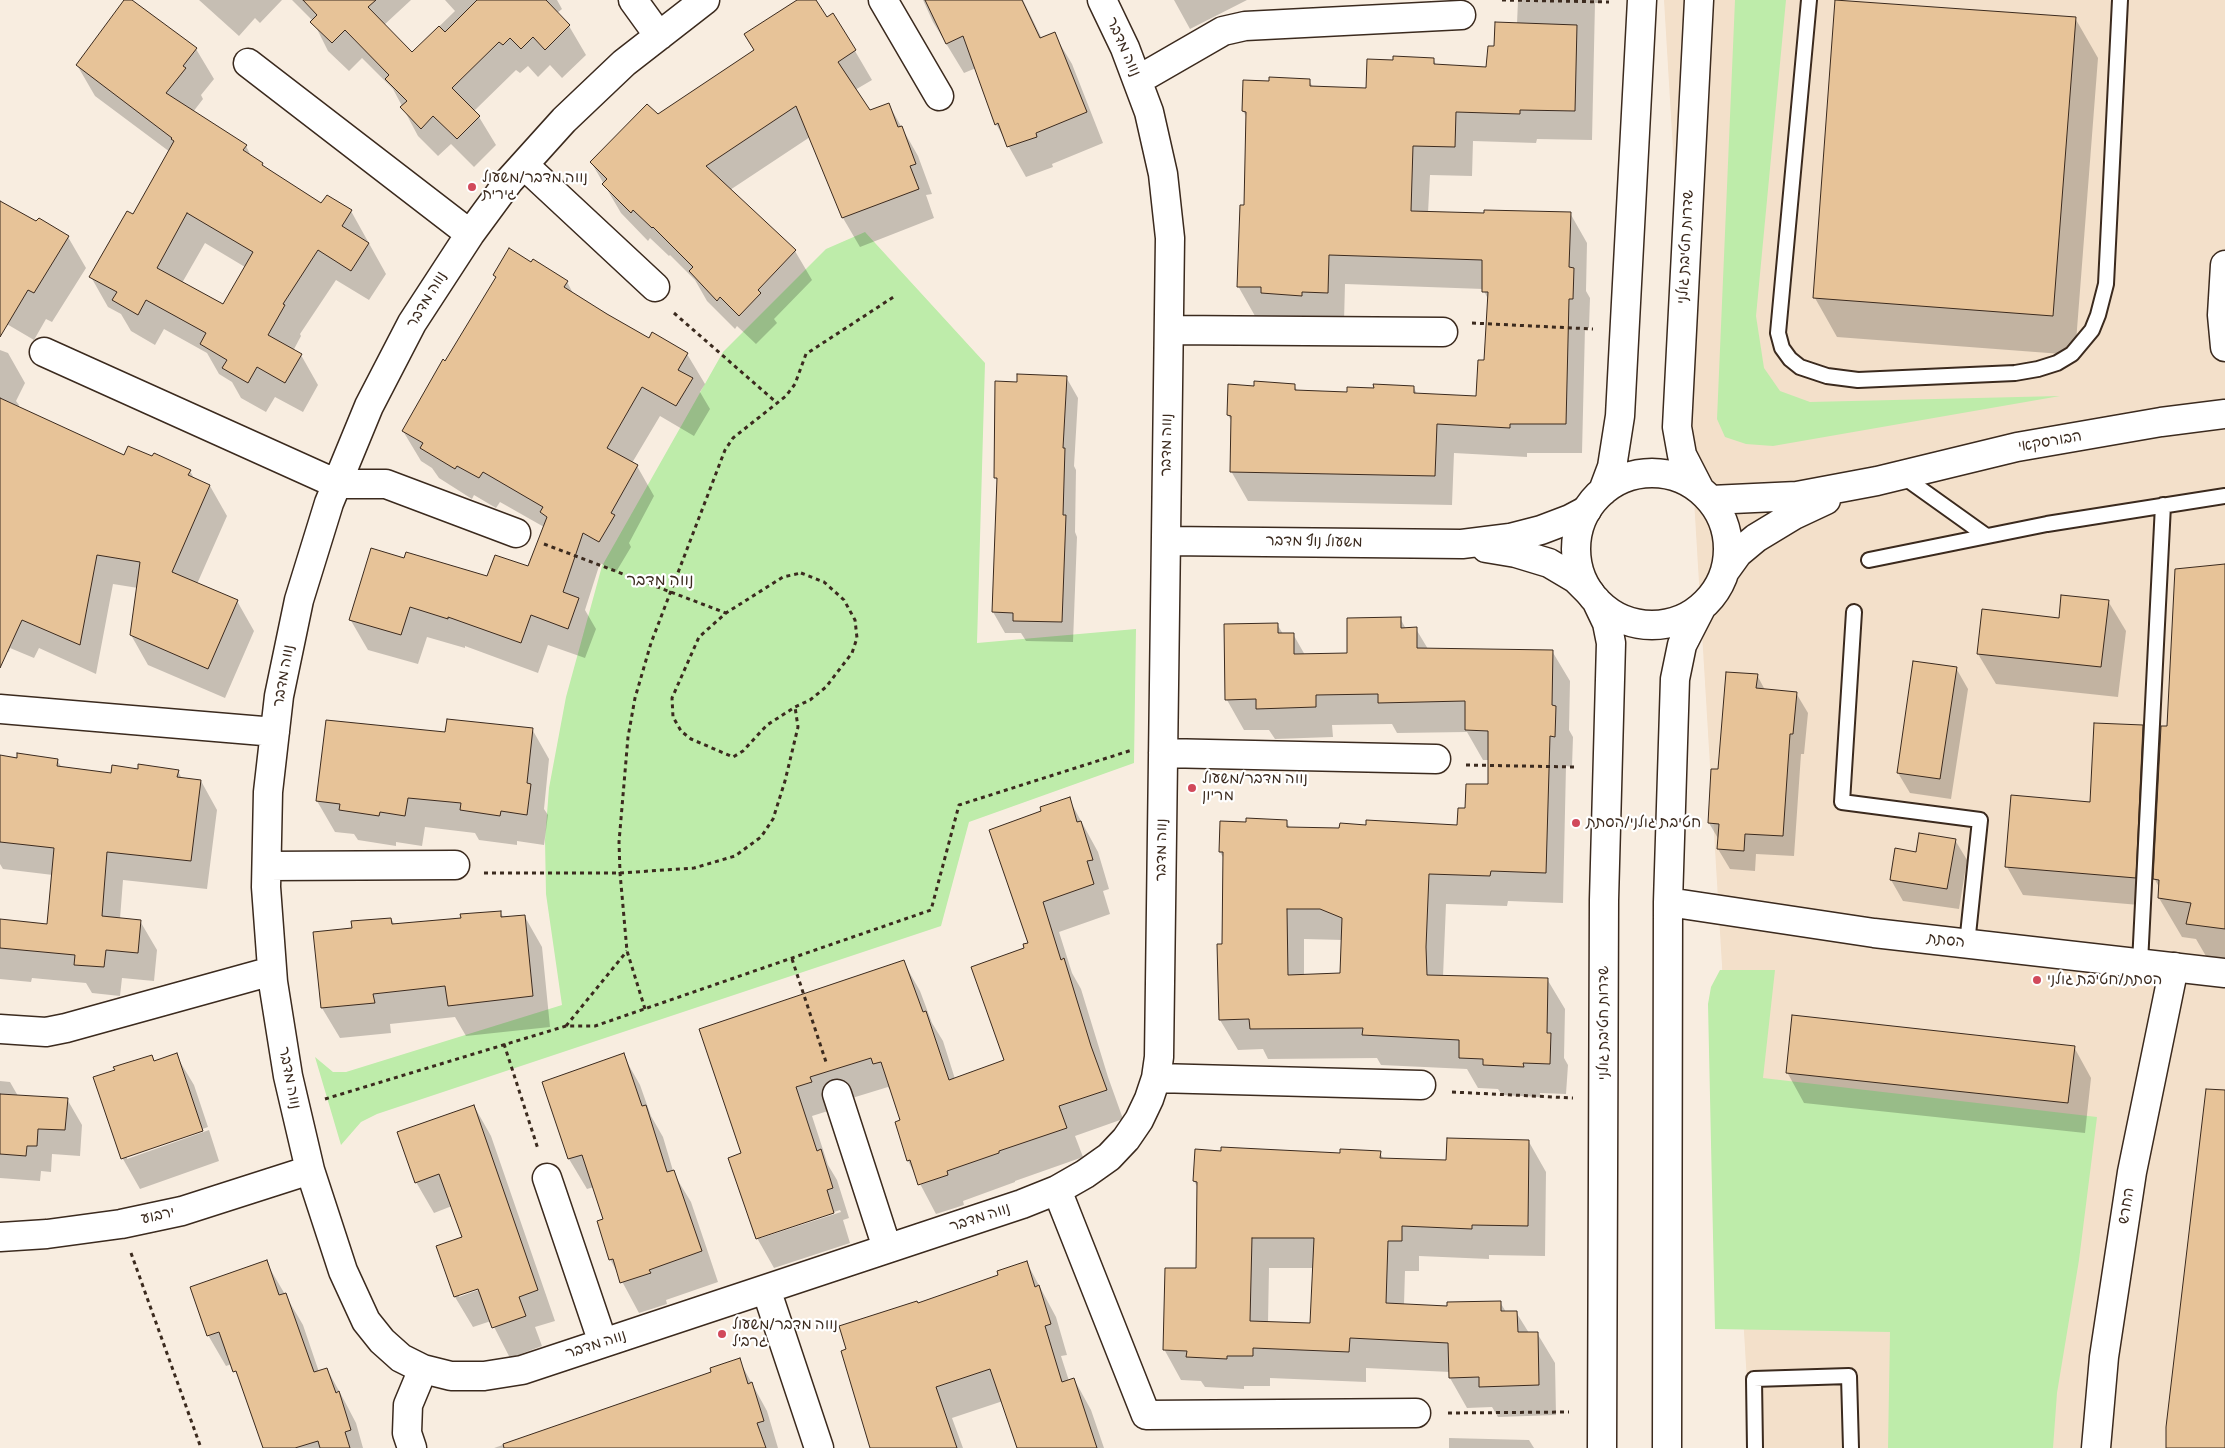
<!DOCTYPE html>
<html>
<head>
<meta charset="utf-8">
<style>
  body { margin:0 }
  canvas { display:block; background:#f8ede0 }
</style>
</head>
<body>
<canvas width="2225" height="1448"></canvas>
<script>
const context = document.querySelector('canvas').getContext('2d');
context.lineJoin = 'round';
function paint(path, color) { context.fillStyle = color; context.fill(path, 'evenodd'); }
const shape = rows => new Path2D(rows.map(r => 'M' + r).join(''));
function strokePath(path, color, width, dash) { context.strokeStyle = color; context.lineWidth = width; context.lineCap = dash ? 'butt' : 'round'; context.setLineDash(dash || []); context.stroke(path); }
function drawText(font, color, halo, rows, align = 'center') {
  context.font = font + ' Pangolin,"Playpen Sans Hebrew",sans-serif'; context.lineWidth = 4.5; context.setLineDash([]); context.textBaseline = 'middle'; context.strokeStyle = halo; context.fillStyle = color; for (const [text, x, y, turn = 0] of rows) {
    context.save(); context.translate(x, y); context.rotate((+turn || 0) * Math.PI / 180); context.textAlign = isNaN(turn) ? turn : align; if (halo) context.strokeText(text, 0, 0); context.fillText(text, 0, 0); context.restore();
  }
}
paint(shape([
  [1664,0,2225,0,2225,1448,1751,1448]
]), '#f3e0ca');
paint(shape([
  [1735,0,1786,0,1756,316,1764,368,1780,391,1810,402,2060,396,1773,446,1746,444,1725,437,1717,419],
  [865,232,985,363,977,643,1136,629,1134,763,969,822,941,926,377,1114,361,1122,341,1145,315,1057,333,1072,346,1072,562,1005,546,894,545,840,549,788,566,697,602,566,723,352,826,249],
  [1720,970,1775,970,1763,1078,2097,1117,2079,1260,2057,1393,2053,1448,1888,1448,1890,1332,1715,1329,1708,1004,1711,987]
]), '#beecaa');
paint(shape([
  [126,0,130,0,196,49,214,79,201,95,203,99,193,112,246,146,252,158,262,164,265,168,321,204,351,211,386,274,369,300,336,280,300,334,301,336,293,351,301,355,318,385,303,412,275,397,266,412,241,398,232,382,219,374,207,353,164,329,155,345,131,331,121,314,108,307,91,277,133,216,170,152,95,96,77,65],
  [205,243,245,267,223,306,182,283],
  [199,0,282,0,260,23,255,18,239,36],
  [292,0,411,0,384,25,412,53,455,11,445,0,557,0,562,9,557,13,569,26,586,55,562,78,550,65,538,77,528,66,520,73,516,70,474,111,479,117,496,145,474,167,451,144,438,156,418,136,393,89,362,58,349,71,328,51,313,21],
  [800,0,815,0,827,18,832,15,855,51,872,80,855,90,869,112,889,105,918,156,932,194,926,195,934,218,860,247,843,218,810,137,730,190,795,251,812,280,774,319,777,323,756,344,737,326,735,329,707,301,695,280,670,255,669,256,650,238,648,241,621,213,591,162,755,51],
  [923,0,1023,0,1042,39,1054,34,1072,64,1103,143,1052,164,1053,167,1026,177,996,124,976,68,964,73,933,22],
  [1174,0,1247,0,1190,29],
  [1518,0,1601,0,1601,3,1595,3,1592,140,1537,139,1536,143,1473,141,1472,176,1430,175,1428,213,1485,215,1570,213,1587,243,1586,291,1590,298,1589,328,1585,328,1582,453,1527,453,1527,457,1454,453,1452,505,1248,501,1231,471,1232,422,1228,415,1255,387,1294,385,1298,392,1348,393,1414,388,1417,394,1477,397,1486,361,1489,301,1483,289,1345,284,1344,322,1279,323,1276,316,1255,316,1238,286,1246,206,1247,118,1243,111,1309,81,1313,87,1367,89,1394,61,1433,59,1437,66,1488,68,1495,47,1517,24],
  [2075,18,2098,58,2075,355,1837,337,1815,298],
  [0,202,37,223,68,237,86,268,52,322,46,319,34,340,0,320],
  [532,264,567,282,574,295,649,339,687,354,705,384,700,392,710,409,694,436,660,416,632,463,637,466,654,496,629,543,631,547,616,572,600,563,585,610,596,629,585,658,548,645,538,673,465,646,465,648,427,637,418,664,368,650,350,619,405,560,488,578,529,567,544,527,500,502,496,508,474,495,472,499,439,478,432,468,421,461,403,431,497,279,494,275],
  [0,350,8,353,25,383,16,401,19,405,18,408,124,457,190,471,195,480,210,486,227,516,197,584,237,601,254,631,225,698,148,665,131,635,138,588,113,584,96,674,39,648,34,658,10,648,9,652,0,648],
  [1066,377,1078,398,1074,466,1076,470,1075,532,1077,537,1073,642,1026,641,1021,633,1005,633,993,612,998,482,995,477,1018,383],
  [2225,565,2225,965,2210,963,2196,939,2182,937,2159,898,2160,889,2153,876,2151,906,2023,895,2007,867,2092,803,2142,726,2160,757,2168,728],
  [2108,601,2126,631,2118,697,1996,684,1978,654],
  [1400,618,1406,629,1416,629,1428,649,1552,651,1570,681,1569,730,1573,737,1572,767,1566,766,1563,903,1508,901,1507,906,1446,904,1443,977,1547,979,1565,1009,1564,1058,1568,1065,1566,1094,1540,1093,1540,1097,1502,1095,1498,1089,1478,1088,1467,1069,1381,1065,1377,1058,1268,1059,1263,1049,1238,1050,1220,1020,1224,859,1220,852,1248,823,1286,821,1290,828,1341,829,1459,827,1466,809,1489,785,1489,760,1483,760,1467,732,1397,733,1392,724,1332,725,1333,737,1275,739,1269,730,1244,730,1227,700,1277,624,1283,634,1293,634,1305,655,1349,654],
  [1304,939,1343,940,1342,974,1304,976],
  [1956,668,1968,689,1951,799,1910,793,1898,773],
  [1757,675,1765,690,1796,693,1808,713,1804,754,1801,754,1794,856,1756,854,1755,871,1730,869,1718,849,1719,840,1709,823,1719,770],
  [327,721,446,734,532,729,549,759,544,809,548,815,544,845,517,841,517,845,479,840,475,833,425,827,422,846,396,842,396,846,358,840,354,834,335,832,317,801],
  [0,756,57,760,62,768,112,774,139,770,178,771,182,779,201,781,217,810,207,889,123,880,120,919,140,921,157,950,154,981,122,978,120,996,92,993,86,983,32,978,31,982,0,979,0,921,48,925,53,875,3,869,0,864],
  [1069,799,1098,852,1109,889,1103,891,1110,914,1059,932,1072,973,1081,989,1108,1077,1123,1119,1075,1136,1083,1157,1015,1181,1015,1182,963,1201,964,1205,936,1214,908,1161,896,1123,902,1121,893,1093,888,1087,826,1106,828,1111,812,1116,828,1165,837,1180,849,1218,843,1220,850,1243,774,1268,757,1238,742,1154,700,1030,903,961,920,991,932,1023,943,1041,955,1079,1005,1061,1025,949,1029,943,1042,812],
  [840,1210,841,1212,761,1238,761,1236],
  [1955,840,1967,860,1959,909,1903,901,1891,880,1896,850,1917,853],
  [500,912,504,918,525,917,542,947,550,1027,466,1036,455,1017,390,1024,391,1033,340,1038,322,1008,314,934,353,930,391,919,395,925,462,919],
  [2074,1047,2091,1078,2085,1133,1804,1103,1787,1072],
  [176,1055,194,1085,208,1127,127,1156,127,1159,209,1130,219,1161,140,1189,123,1159,94,1078,152,1056,155,1062],
  [623,1055,640,1085,651,1116,663,1137,674,1174,691,1202,718,1282,666,1300,667,1304,639,1313,610,1259,604,1220,594,1187,587,1189,569,1159,544,1083],
  [0,1081,10,1082,18,1096,67,1099,82,1125,80,1156,52,1154,51,1172,41,1171,40,1181,0,1178],
  [474,1106,491,1136,555,1321,535,1327,542,1346,510,1358,491,1321,473,1327,455,1297,438,1247,464,1238,452,1206,434,1213,416,1182],
  [484,1285,484,1288,459,1297,459,1294],
  [1529,1142,1546,1172,1545,1256,1489,1255,1489,1259,1419,1256,1419,1271,1405,1271,1404,1305,1449,1307,1500,1302,1506,1312,1516,1312,1529,1333,1537,1333,1555,1363,1556,1415,1498,1417,1492,1407,1467,1408,1450,1378,1450,1372,1366,1368,1366,1382,1270,1378,1270,1386,1244,1386,1244,1389,1205,1387,1201,1381,1181,1380,1164,1349,1197,1270,1198,1188,1194,1181,1342,1155,1380,1153,1384,1160,1448,1161],
  [1269,1268,1314,1268,1311,1324,1268,1323],
  [266,1262,303,1325,319,1372,327,1369,344,1400,356,1423,363,1448,264,1448,242,1385,232,1364,226,1366,208,1335],
  [1027,1263,1056,1317,1067,1355,1061,1356,1069,1381,1074,1379,1091,1410,1104,1448,1018,1448,1003,1401,952,1418,963,1448,872,1448,918,1305,1000,1276],
  [739,1360,767,1411,778,1448,494,1448,713,1373],
  [1449,1438,1529,1440,1534,1448,1449,1448]
]), '#0003');
const building = shape([
  [124,0,132,0,197,48,183,66,186,68,166,93,247,145,243,150,263,163,262,165,321,203,327,195,352,210,342,226,369,243,351,271,318,250,283,304,285,305,268,335,302,354,285,383,257,367,248,383,222,368,227,360,200,344,206,333,146,300,138,315,112,300,117,292,89,277,127,211,133,214,174,141,171,139,172,138,76,65,124,0],
  [187,213,253,252,223,304,157,268,187,213],
  [303,0,376,0,368,7,412,52,439,26,445,32,477,0,546,0,570,25,545,50,533,37,521,49,510,38,503,45,499,42,452,88,480,116,457,139,433,116,421,129,400,107,407,101,385,79,389,75,345,30,332,43,310,22,317,15,303,0],
  [797,0,816,0,827,17,833,13,856,50,838,62,870,110,889,103,898,127,902,126,916,164,910,166,919,189,842,218,796,106,706,166,796,250,758,290,761,293,739,316,720,297,717,301,689,271,693,267,653,227,652,228,633,210,631,213,602,184,607,179,590,162,647,104,658,114,754,50,744,34,797,0],
  [925,0,1022,0,1040,38,1055,32,1087,112,1036,133,1037,137,1007,147,998,123,995,125,963,36,946,44,925,0],
  [1835,0,2076,17,2053,316,1813,298,1835,0],
  [1495,22,1577,25,1575,111,1520,110,1520,114,1456,112,1455,147,1413,146,1411,211,1484,213,1484,210,1571,212,1569,267,1574,268,1573,299,1569,299,1566,424,1510,424,1510,428,1437,424,1435,476,1230,472,1231,416,1227,415,1228,384,1254,386,1254,381,1295,384,1295,390,1347,392,1347,387,1374,388,1373,384,1414,386,1414,393,1476,396,1478,360,1484,360,1488,292,1482,292,1482,260,1329,255,1328,293,1302,292,1302,296,1261,293,1261,287,1237,287,1240,205,1244,205,1246,112,1242,111,1243,80,1269,81,1269,77,1310,79,1310,86,1366,88,1367,59,1393,60,1393,56,1434,58,1434,64,1486,67,1488,46,1494,46,1495,22],
  [0,201,36,221,39,218,69,236,34,293,28,290,0,337,0,201],
  [509,248,531,262,533,259,568,281,564,287,607,314,649,338,652,332,688,353,678,370,693,378,676,406,642,387,607,448,638,465,611,513,615,515,599,542,583,533,563,592,579,598,568,629,531,615,521,643,448,617,448,619,410,607,401,635,349,620,371,548,404,558,406,552,487,576,495,555,528,566,547,517,540,512,543,507,483,472,479,478,457,466,455,469,420,448,423,443,402,431,443,359,445,361,496,277,493,275,509,248],
  [1017,374,1067,376,1063,448,1065,448,1063,515,1066,515,1062,622,1013,621,1013,613,992,612,997,478,994,478,995,381,1017,382,1017,374],
  [0,398,124,455,128,446,152,456,154,453,191,470,188,475,210,485,172,572,238,600,208,669,130,635,140,562,97,555,80,645,22,620,0,668,0,398],
  [2225,564,2225,929,2186,924,2191,903,2158,898,2159,880,2153,879,2161,726,2167,726,2175,569,2225,564],
  [2061,595,2109,600,2101,667,1977,654,1982,609,2059,618,2061,595],
  [1401,617,1401,628,1417,627,1417,648,1553,650,1552,705,1556,706,1555,737,1550,736,1546,873,1491,871,1490,876,1429,874,1426,947,1427,975,1548,978,1547,1033,1551,1033,1550,1064,1523,1063,1524,1067,1483,1065,1483,1059,1459,1058,1459,1040,1362,1035,1363,1028,1250,1029,1249,1019,1219,1020,1217,944,1222,944,1223,852,1219,852,1220,821,1246,822,1246,818,1287,820,1287,827,1339,828,1340,823,1366,825,1366,820,1457,825,1458,808,1465,808,1466,784,1488,784,1488,731,1465,730,1465,701,1378,703,1378,694,1316,695,1316,707,1256,709,1256,699,1225,700,1224,624,1278,623,1278,633,1294,633,1294,654,1347,653,1347,618,1401,617],
  [1287,909,1320,909,1342,918,1340,973,1288,975,1287,909],
  [1913,661,1957,667,1940,779,1897,773,1913,661],
  [1726,672,1758,674,1756,688,1797,692,1793,734,1790,734,1783,836,1745,834,1744,851,1717,849,1719,824,1708,823,1711,769,1718,769,1726,672],
  [447,719,533,728,527,783,531,784,527,815,501,811,500,816,460,810,461,803,408,798,405,816,380,812,379,816,339,810,340,804,316,801,326,720,445,732,447,719],
  [2094,723,2143,725,2136,878,2005,867,2011,795,2090,802,2094,723],
  [17,753,58,759,57,766,111,773,112,765,138,769,138,764,179,770,177,777,201,780,191,861,107,852,102,916,141,920,138,953,106,950,104,967,74,965,75,955,0,948,0,919,47,924,54,848,0,842,0,755,17,758,17,753],
  [1070,797,1077,822,1081,821,1093,860,1087,861,1094,884,1043,902,1061,960,1064,958,1091,1046,1107,1090,1059,1106,1067,1128,999,1151,999,1153,947,1171,948,1175,918,1185,910,1160,907,1161,895,1122,900,1120,881,1062,873,1064,871,1058,810,1077,812,1082,796,1087,817,1151,821,1149,833,1188,827,1190,834,1213,756,1239,728,1158,741,1153,699,1029,904,960,923,1012,926,1011,949,1080,1004,1060,971,967,1024,948,1023,944,1028,943,989,830,1041,811,1040,807,1070,797],
  [1919,833,1956,839,1947,889,1890,880,1895,848,1916,852,1919,833],
  [501,911,501,917,525,915,533,996,448,1006,445,986,373,994,375,1003,321,1008,313,932,352,928,351,921,391,918,392,924,461,918,460,914,501,911],
  [1792,1015,2075,1046,2068,1103,1786,1073,1792,1015],
  [177,1053,203,1131,121,1159,93,1077,115,1070,113,1067,152,1055,154,1061,177,1053],
  [624,1053,642,1106,646,1105,667,1172,674,1170,702,1251,649,1270,651,1273,620,1283,613,1259,609,1260,597,1221,603,1219,582,1155,568,1159,542,1082,624,1053],
  [2206,1089,2225,1090,2225,1448,2166,1448,2166,1427,2206,1089],
  [0,1094,68,1098,65,1130,38,1129,37,1146,27,1146,26,1156,0,1154,0,1094],
  [474,1105,538,1290,519,1297,526,1316,492,1328,478,1289,454,1297,436,1246,462,1237,439,1174,415,1183,397,1132,474,1105],
  [1447,1138,1529,1140,1528,1226,1472,1225,1472,1229,1402,1226,1402,1241,1388,1241,1386,1303,1447,1306,1447,1302,1501,1301,1501,1311,1517,1311,1518,1332,1538,1332,1539,1385,1479,1387,1479,1377,1449,1378,1448,1343,1350,1338,1349,1352,1253,1348,1253,1356,1227,1356,1227,1359,1186,1357,1187,1351,1163,1350,1165,1268,1196,1268,1197,1182,1193,1181,1195,1149,1221,1151,1221,1147,1340,1153,1340,1149,1381,1151,1380,1158,1446,1160,1447,1138],
  [1252,1238,1314,1238,1310,1323,1250,1321,1252,1238],
  [267,1260,279,1295,286,1293,314,1372,327,1368,336,1393,339,1391,351,1430,345,1432,350,1448,320,1448,318,1441,295,1448,263,1448,236,1371,233,1372,219,1332,207,1336,190,1287,267,1260],
  [1027,1261,1035,1287,1039,1285,1051,1324,1045,1326,1062,1382,1074,1378,1097,1448,1017,1448,990,1369,936,1387,957,1448,870,1448,841,1351,846,1349,839,1326,917,1301,918,1303,998,1275,997,1271,1027,1261],
  [740,1358,748,1384,752,1382,764,1421,757,1423,766,1448,504,1448,503,1444,711,1372,710,1368,740,1358]
]);
paint(building, '#e7c398');
strokePath(building, '#3b2a1e', 1);
const lane = shape([
  [1809,0,1778,333,1782,348,1790,359,1800,367,1827,376,1858,380,2015,373,2038,369,2057,363,2072,354,2092,330,2098,315,2106,284,2120,0],
  [1901,475,1985,535],
  [1869,560,2047,524,2225,496],
  [1854,612,1842,802,1980,820,1967,944],
  [2140,963,2163,505],
  [1755,1448,1754,1379,1849,1376,1851,1448]
]);
const street = shape([
  [633,0,659,36],
  [705,0,624,63,564,120,509,181,470,234,412,323,369,406,329,503,299,600,279,696,268,792,266,887,273,982,288,1076,310,1170,343,1271,366,1321,382,1341,401,1358,423,1369,451,1376,484,1376,522,1370,1022,1204,1057,1190,1085,1174,1109,1157,1126,1139,1139,1120,1149,1099,1156,1078,1159,1057,1170,238,1163,174,1149,112,1125,48,1102,0],
  [883,0,939,96],
  [248,63,470,234],
  [1138,80,1223,31,1245,26,1461,15],
  [524,165,655,287],
  [2225,265,2222,315,2225,347],
  [1169,330,1443,332],
  [44,352,337,484,386,484,516,533],
  [1166,541,1462,544,1510,538,1541,530,1570,519,1587,510],
  [1486,548,1516,553,1549,563,1576,579,1590,593],
  [0,709,275,732],
  [1163,753,1436,759],
  [267,866,455,865],
  [0,1029,46,1032,66,1028,272,971],
  [1156,1078,1421,1085],
  [837,1094,887,1248],
  [547,1178,603,1343],
  [1057,1190,1146,1415,1416,1413],
  [0,1237,47,1234,121,1224,182,1211,310,1170],
  [766,1289,819,1448],
  [412,1448,407,1433,408,1405,423,1369],
  [2096,1448,2104,1357,2132,1172,2174,967]
]);
const secondary = shape([
  [1699,0,1677,427,1682,455,1700,490],
  '1576 549a76 76 0 1 1 152 0a76 76 0 1 1-152 0Z',
  [1603,491,1612,467,1620,416,1642,0],
  [1711,500,1797,496,1877,481,2017,447,2161,422,2225,414],
  [1725,571,1738,553,1756,538,1794,515,1826,500],
  [1596,600,1607,623,1611,643,1604,900,1602,1448],
  [1668,902,1874,933,2225,973],
  [1667,1448,1668,902,1675,679,1682,645,1701,608]
]);
strokePath(lane, '#3b2a1e', 18);
strokePath(street, '#3b2a1e', 31);
strokePath(secondary, '#3b2a1e', 31);
strokePath(shape([
  [1502,0,1609,2],
  [674,313,777,403],
  [1472,323,1593,329],
  [544,544,726,613],
  [801,573,824,582,844,600,855,620,857,638,852,653,826,687,810,700,795,707,767,725,743,751,733,757,691,739,681,731,673,717,672,698,699,637,726,613,783,577,801,573],
  [1466,765,1575,767],
  [484,873,620,873,694,868,735,856,761,837,773,819,785,781,798,727,795,707],
  [792,959,827,1065],
  [645,1009,627,951,620,873,619,842,628,737,635,698,651,643,725,450,733,438,786,396,795,384,806,354,895,296],
  [566,1026,627,951],
  [504,1044,538,1149],
  [1452,1092,1573,1098],
  [325,1099,566,1026,595,1026,931,910,959,805,1132,750],
  [131,1253,201,1448],
  [1448,1413,1569,1412]
]), '#3b2a1e', 3, [4, 4]);
strokePath(lane, '#fff', 14);
strokePath(street, '#fff', 28);
strokePath(secondary, '#fff', 28);
for (const [x, y, r, color] of [
  [472,187,5,"#d1495b"],
  [1192,788,5,"#d1495b"],
  [1576,823,5,"#d1495b"],
  [2037,980,5,"#d1495b"],
  [722,1334,5,"#d1495b"]
]) { const dot = new Path2D(); dot.arc(x, y, r, 0, 2 * Math.PI); context.fillStyle = color; context.fill(dot); strokePath(dot, '#fff', 2); }
drawText('15px', '#3b2a1e', '#fff', [
  ["נווה מדבר",1123,47,66],
  ["שדרות חטיבת גולני",1686,247,-87],
  ["נווה מדבר",427,300,-59],
  ["הבורסקאי",2050,442,-10],
  ["נווה מדבר",1167,445,-89],
  ["משעול נוף מדבר",1314,542,1],
  ["נווה מדבר",284,676,-80],
  ["נווה מדבר",1162,850,-89],
  ["הסתת",1946,941,7],
  ["שדרות חטיבת גולני",1604,1023,-90],
  ["נווה מדבר",289,1078,79],
  ["החרש",2127,1206,-81],
  ["ירבוע",158,1216,-12],
  ["נווה מדבר",980,1218,-18],
  ["נווה מדבר",596,1345,-18]
]);
drawText('15px', '#3b2a1e', '#fff', [
  ["נווה מדבר/משעול",482,178],
  ["גירית",482,195],
  ["נווה מדבר/משעול",1202,779],
  ["מריון",1202,796],
  ["חטיבת גולני/הסתת",1586,823],
  ["הסתת/חטיבת גולני",2047,980],
  ["נווה מדבר/משעול",732,1325],
  ["גרביל",732,1342]
], 'left');
drawText('16px', '#3b2a1e', '#fff', [
  ["נווה מדבר",660,581]
]);
</script>
</body>
</html>
